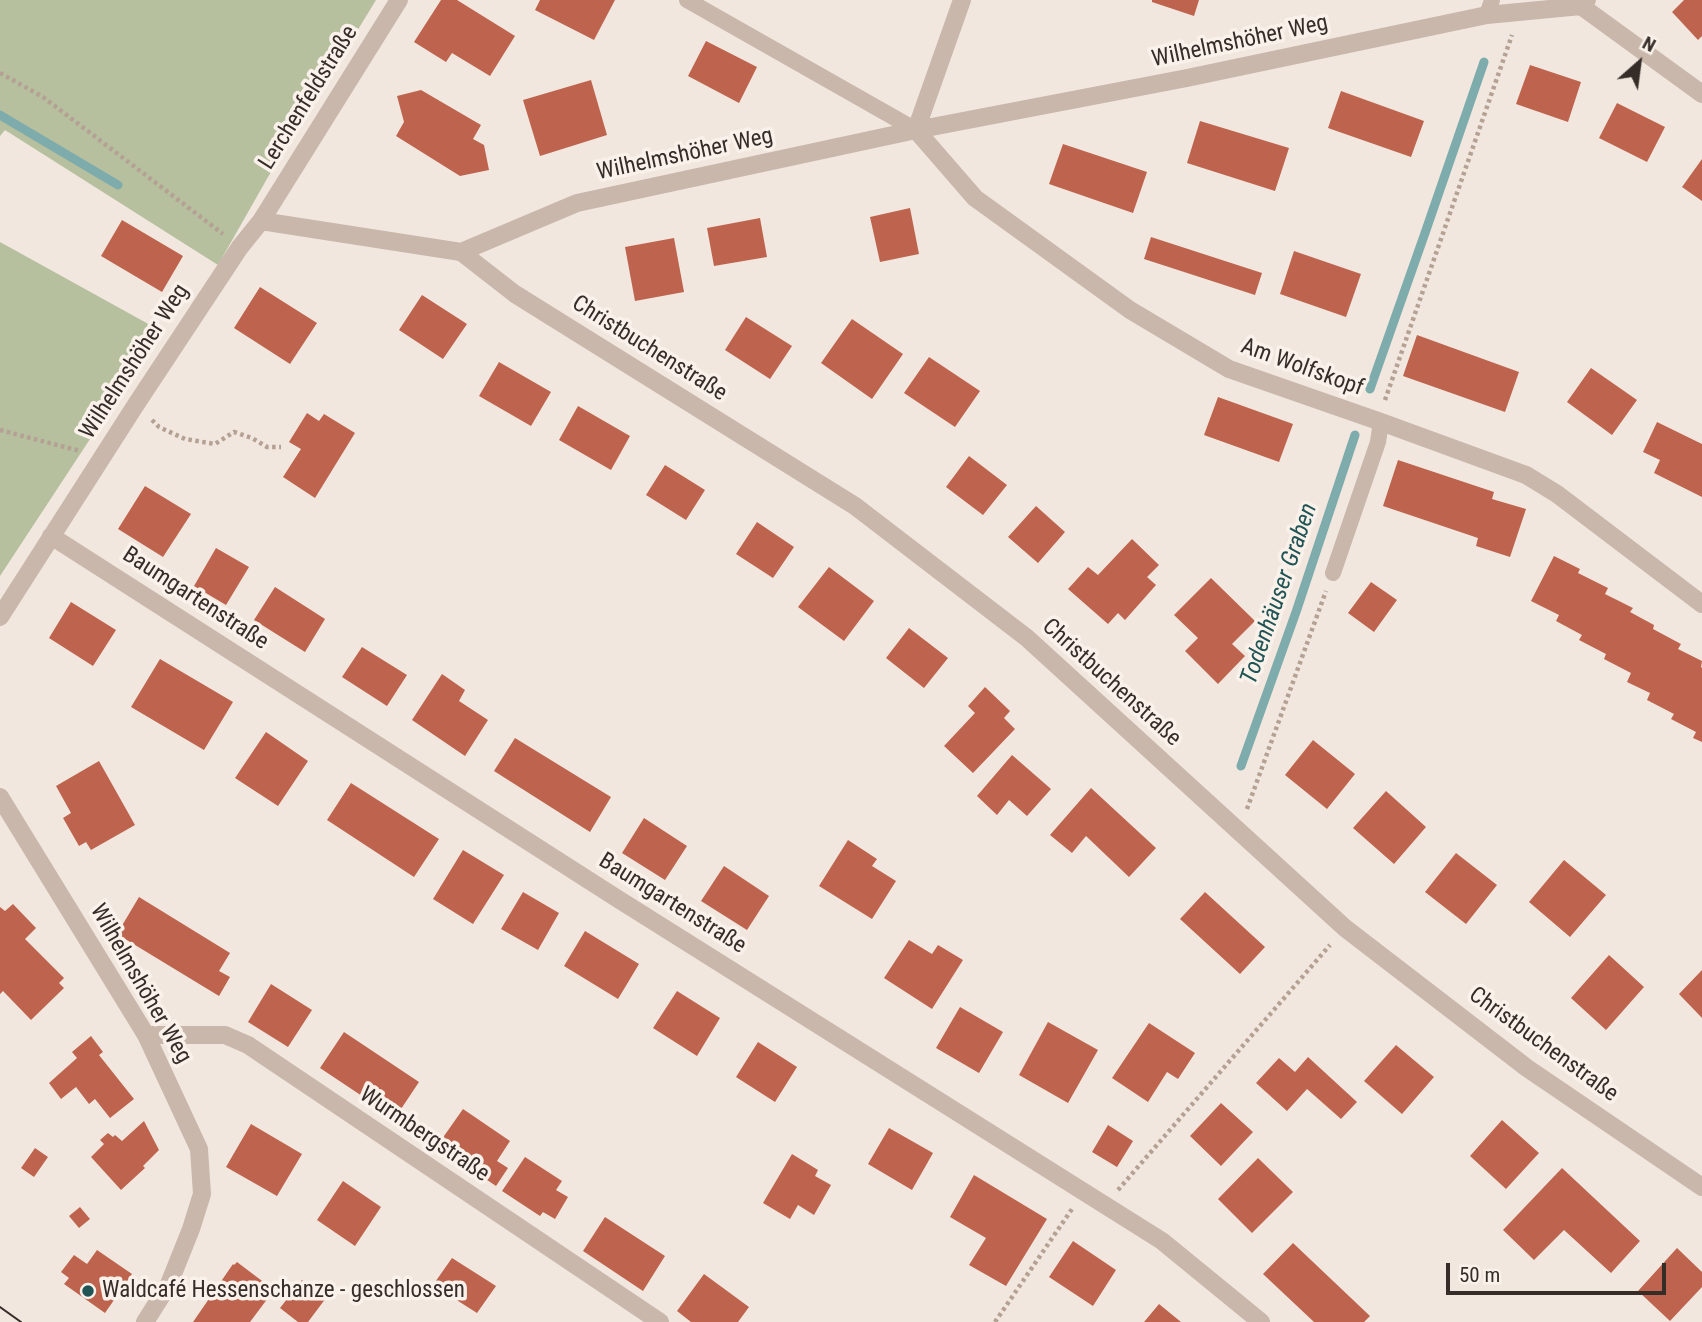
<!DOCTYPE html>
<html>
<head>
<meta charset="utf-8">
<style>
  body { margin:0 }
  #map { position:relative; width:1702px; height:1322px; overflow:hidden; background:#f1e7de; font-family:"Roboto Condensed",sans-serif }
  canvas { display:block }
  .north { position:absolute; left:1604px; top:28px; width:70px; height:70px; -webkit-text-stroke:5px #f9f1ea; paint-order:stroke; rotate:28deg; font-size:19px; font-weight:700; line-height:28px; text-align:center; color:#362d29 }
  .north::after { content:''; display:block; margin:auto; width:24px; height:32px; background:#362d29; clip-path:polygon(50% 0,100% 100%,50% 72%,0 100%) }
  .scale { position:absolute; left:1446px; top:1263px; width:220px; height:32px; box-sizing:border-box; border:4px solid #362d29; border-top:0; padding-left:9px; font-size:21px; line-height:24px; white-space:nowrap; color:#362d29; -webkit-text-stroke:5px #f9f1ea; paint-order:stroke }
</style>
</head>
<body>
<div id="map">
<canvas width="1702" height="1322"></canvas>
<div class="north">N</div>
<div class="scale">50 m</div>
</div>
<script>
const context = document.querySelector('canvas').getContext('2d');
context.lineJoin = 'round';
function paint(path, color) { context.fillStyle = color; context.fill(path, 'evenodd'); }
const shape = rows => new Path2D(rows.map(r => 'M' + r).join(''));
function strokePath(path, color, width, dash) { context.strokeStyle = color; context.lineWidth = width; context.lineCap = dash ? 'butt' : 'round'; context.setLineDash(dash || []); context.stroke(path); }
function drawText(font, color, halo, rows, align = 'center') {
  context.font = font + ' "Roboto Condensed",sans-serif'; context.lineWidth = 7; context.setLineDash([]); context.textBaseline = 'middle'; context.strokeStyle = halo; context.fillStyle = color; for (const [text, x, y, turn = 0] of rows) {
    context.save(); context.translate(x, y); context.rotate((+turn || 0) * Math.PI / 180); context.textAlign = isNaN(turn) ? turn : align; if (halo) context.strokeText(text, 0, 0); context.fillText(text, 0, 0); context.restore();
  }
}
paint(shape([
  [0,0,376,0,268,177,218,265,5,130,0,136],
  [0,242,161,331,0,576]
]), '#b6bf9e');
strokePath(shape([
  [0,115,118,185],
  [1370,389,1425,233,1484,62],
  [1241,766,1296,612,1355,435]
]), '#7eacac', 9);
paint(shape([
  [441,0,457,0,515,36,490,76,452,53,446,62,414,42],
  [540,0,615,0,594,40,535,10],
  [1152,0,1199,0,1194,16,1152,2],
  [1684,0,1702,0,1702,36,1698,40,1672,12],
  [706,41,757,67,739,103,688,76],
  [1530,65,1581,82,1568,122,1516,104],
  [591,80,607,135,540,156,523,100],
  [421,90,481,125,473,139,484,145,489,170,460,176,396,136,404,122,397,96],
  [1341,91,1424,121,1411,157,1328,128],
  [1617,103,1665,127,1647,162,1599,138],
  [1200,121,1289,148,1275,191,1187,163],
  [1063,144,1147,172,1133,213,1049,184],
  [1702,159,1702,201,1682,187],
  [910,208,919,254,880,262,870,217],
  [760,218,767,257,714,266,707,228],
  [122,220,183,256,162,292,101,256],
  [1151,237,1262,273,1255,295,1144,259],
  [674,238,684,292,635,301,625,247],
  [1294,251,1361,274,1346,317,1280,294],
  [260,287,317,323,290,364,234,328],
  [422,295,467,324,443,359,399,330],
  [746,317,792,346,770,379,725,350],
  [852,319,903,354,872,399,821,363],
  [1417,335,1519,372,1505,412,1403,376],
  [929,357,980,391,955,427,904,393],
  [499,362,551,392,531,426,479,396],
  [1591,368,1637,400,1612,435,1567,402],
  [1218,397,1293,424,1279,462,1204,435],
  [578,406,630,436,611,470,559,440],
  [307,413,319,421,324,414,355,433,315,498,283,477,301,449,289,442],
  [1657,422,1702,444,1702,497,1654,473,1660,460,1643,452],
  [969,456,1007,485,983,515,946,487],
  [1398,460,1494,492,1492,499,1526,509,1510,557,1476,546,1478,538,1383,506],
  [665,465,705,490,686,520,646,495],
  [145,486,191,514,163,557,118,529],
  [1036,506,1065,532,1038,563,1008,537],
  [757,522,794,547,773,578,736,554],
  [1132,539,1159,565,1147,577,1156,585,1125,620,1118,613,1108,624,1068,589,1088,567,1098,575],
  [216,548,249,567,226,605,194,586],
  [1554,556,1580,569,1578,573,1608,588,1605,594,1633,608,1630,612,1654,625,1653,629,1681,644,1678,649,1702,661,1701,667,1702,668,1702,742,1693,738,1696,732,1671,719,1674,714,1647,700,1650,693,1627,682,1631,673,1604,659,1606,654,1579,640,1582,635,1556,621,1559,615,1531,601],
  [829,567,874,601,844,641,798,607],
  [1211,578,1255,621,1232,644,1245,656,1218,684,1185,651,1198,638,1174,615],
  [1371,582,1397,600,1374,632,1348,613],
  [275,587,325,619,305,652,254,620],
  [71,602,116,630,93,666,49,638],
  [909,628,948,658,924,688,886,658],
  [362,647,407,675,387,706,342,677],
  [160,659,233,702,204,750,131,707],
  [442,674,465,690,459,701,488,720,465,756,412,720],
  [985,687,1010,711,1004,718,1015,729,973,773,944,746,975,713,968,706],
  [266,732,308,761,278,806,235,778],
  [515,738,611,797,590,832,494,771],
  [1313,740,1355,774,1327,809,1285,775],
  [1012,755,1051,789,1027,816,1009,800,997,815,977,796],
  [99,761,135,825,91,850,86,842,79,846,63,818,71,813,56,786],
  [351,783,439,839,414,877,327,820],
  [1091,788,1156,848,1129,877,1086,836,1072,853,1050,835],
  [1386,791,1426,827,1394,864,1353,828],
  [644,818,687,846,665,880,622,853],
  [848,840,877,859,872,866,896,881,872,919,819,886],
  [463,850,504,875,473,924,433,899],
  [1456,853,1497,885,1466,924,1425,892],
  [1564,860,1606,895,1570,937,1529,902],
  [724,866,769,896,747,930,701,901],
  [523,892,559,913,538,950,501,929],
  [1205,892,1265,947,1240,974,1180,919],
  [139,897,230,953,219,971,230,977,219,996,117,934],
  [13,904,36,928,25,939,64,978,59,983,64,988,31,1020,3,991,0,994,0,907,5,911],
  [585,931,639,964,618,999,564,966],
  [909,940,932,954,938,945,963,960,932,1009,884,978],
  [1609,955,1644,987,1606,1030,1571,998],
  [1702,970,1702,1018,1679,994],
  [271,984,312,1010,288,1047,248,1022],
  [677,991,720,1018,697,1056,653,1028],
  [960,1007,1003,1032,979,1073,936,1048],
  [1048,1022,1098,1050,1068,1103,1019,1075],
  [1149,1023,1195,1053,1178,1079,1167,1072,1148,1102,1112,1078],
  [344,1032,419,1082,395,1118,320,1068],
  [91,1036,103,1052,99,1055,134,1099,110,1118,95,1099,89,1104,76,1087,61,1099,49,1083,77,1058,72,1052],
  [758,1042,797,1067,775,1102,736,1077],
  [1396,1045,1434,1077,1402,1114,1364,1081],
  [1308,1057,1357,1102,1341,1119,1307,1089,1287,1111,1256,1083,1279,1058,1295,1072],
  [1221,1103,1253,1132,1221,1166,1190,1136],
  [463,1109,510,1141,497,1161,508,1168,496,1186,437,1146],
  [1502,1120,1539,1153,1506,1189,1470,1156],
  [144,1121,159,1150,143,1166,145,1168,121,1190,91,1157,104,1144,100,1140,108,1133,113,1137,115,1135,122,1141],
  [251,1124,302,1154,277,1196,226,1167],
  [1108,1125,1133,1141,1117,1167,1092,1152],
  [889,1128,933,1153,912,1190,868,1164],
  [35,1148,48,1157,34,1177,21,1168],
  [792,1154,818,1170,815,1176,831,1185,814,1215,798,1205,790,1219,763,1203],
  [525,1157,562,1181,556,1190,568,1197,555,1219,543,1212,540,1216,502,1191],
  [1258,1158,1293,1192,1252,1233,1218,1199],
  [1562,1168,1640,1241,1611,1273,1564,1230,1534,1260,1503,1230],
  [974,1175,1047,1219,1006,1286,969,1265,986,1238,950,1217],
  [343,1181,381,1207,355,1246,317,1220],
  [80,1207,90,1219,79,1228,69,1216],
  [605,1217,665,1256,643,1291,583,1251],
  [1073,1241,1116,1270,1093,1306,1049,1277],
  [1293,1243,1370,1316,1364,1322,1314,1322,1263,1274],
  [1677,1248,1702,1272,1702,1287,1670,1321,1638,1291],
  [97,1250,132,1274,105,1313,64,1284,69,1278,61,1272,74,1255,87,1264],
  [452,1258,496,1286,477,1313,433,1285],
  [237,1262,274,1290,250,1322,193,1322,233,1264,234,1265],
  [704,1274,749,1307,738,1322,691,1322,677,1311],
  [302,1280,326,1298,308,1322,298,1322,280,1308],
  [1159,1304,1181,1322,1144,1322]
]), '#be644e');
strokePath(shape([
  [0,73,43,97,223,234],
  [1385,400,1512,35],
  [152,420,159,427,185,439,215,444,234,432,252,438,267,447,281,447],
  [0,430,80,451],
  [1247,809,1326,591],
  [1118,1190,1330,945],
  [995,1322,1072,1209]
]), '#b4a194', 4.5, [3.5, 3.5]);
strokePath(shape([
  [687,0,916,130],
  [1487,15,1492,0],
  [1333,573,1378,442,1381,422]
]), '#c8b7aa', 16);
strokePath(shape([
  [962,0,916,130,975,198,1130,310,1229,369,1381,422,1526,475,1557,494,1702,604],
  [1581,6,1702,94],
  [261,221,461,252,577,203,916,130,1187,78,1487,15,1581,6,1587,0],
  [461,252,515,294,855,506,1027,638,1345,928,1527,1068,1702,1187],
  [51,536,618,899,1162,1241,1261,1322],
  [0,617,135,406,240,247,261,221,399,0],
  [0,797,146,1035,199,1149,202,1194,191,1229,169,1284,145,1322],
  [146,1035,225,1035,248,1045,660,1322]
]), '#c8b7aa', 18);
strokePath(shape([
  [0,1307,21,1322]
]), '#362d29', 2);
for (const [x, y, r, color] of [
  [88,1291,7,"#215455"]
]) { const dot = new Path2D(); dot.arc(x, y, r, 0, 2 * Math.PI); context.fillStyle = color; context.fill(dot); strokePath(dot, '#f9f1ea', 2.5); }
drawText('23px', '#362d29', '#f9f1ea', [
  ["Wilhelmshöher Weg",1240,42,-12],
  ["Lerchenfeldstraße",309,98,-58],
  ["Wilhelmshöher Weg",685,155,-12],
  ["Christbuchenstraße",649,349,32],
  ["Wilhelmshöher Weg",135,362,-57],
  ["Am Wolfskopf",1302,368,20],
  ["Baumgartenstraße",195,599,33],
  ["Christbuchenstraße",1111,683,42],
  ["Baumgartenstraße",672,904,32],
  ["Wilhelmshöher Weg",140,984,60],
  ["Christbuchenstraße",1543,1045,36],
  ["Wurmbergstraße",424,1135,34]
]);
drawText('23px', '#362d29', '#f9f1ea', [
  ["Waldcafé Hessenschanze - geschlossen",102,1291]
], 'left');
drawText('italic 24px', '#215455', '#f9f1ea', [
  ["Todenhäuser Graben",1280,594,-71]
]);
</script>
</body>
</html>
